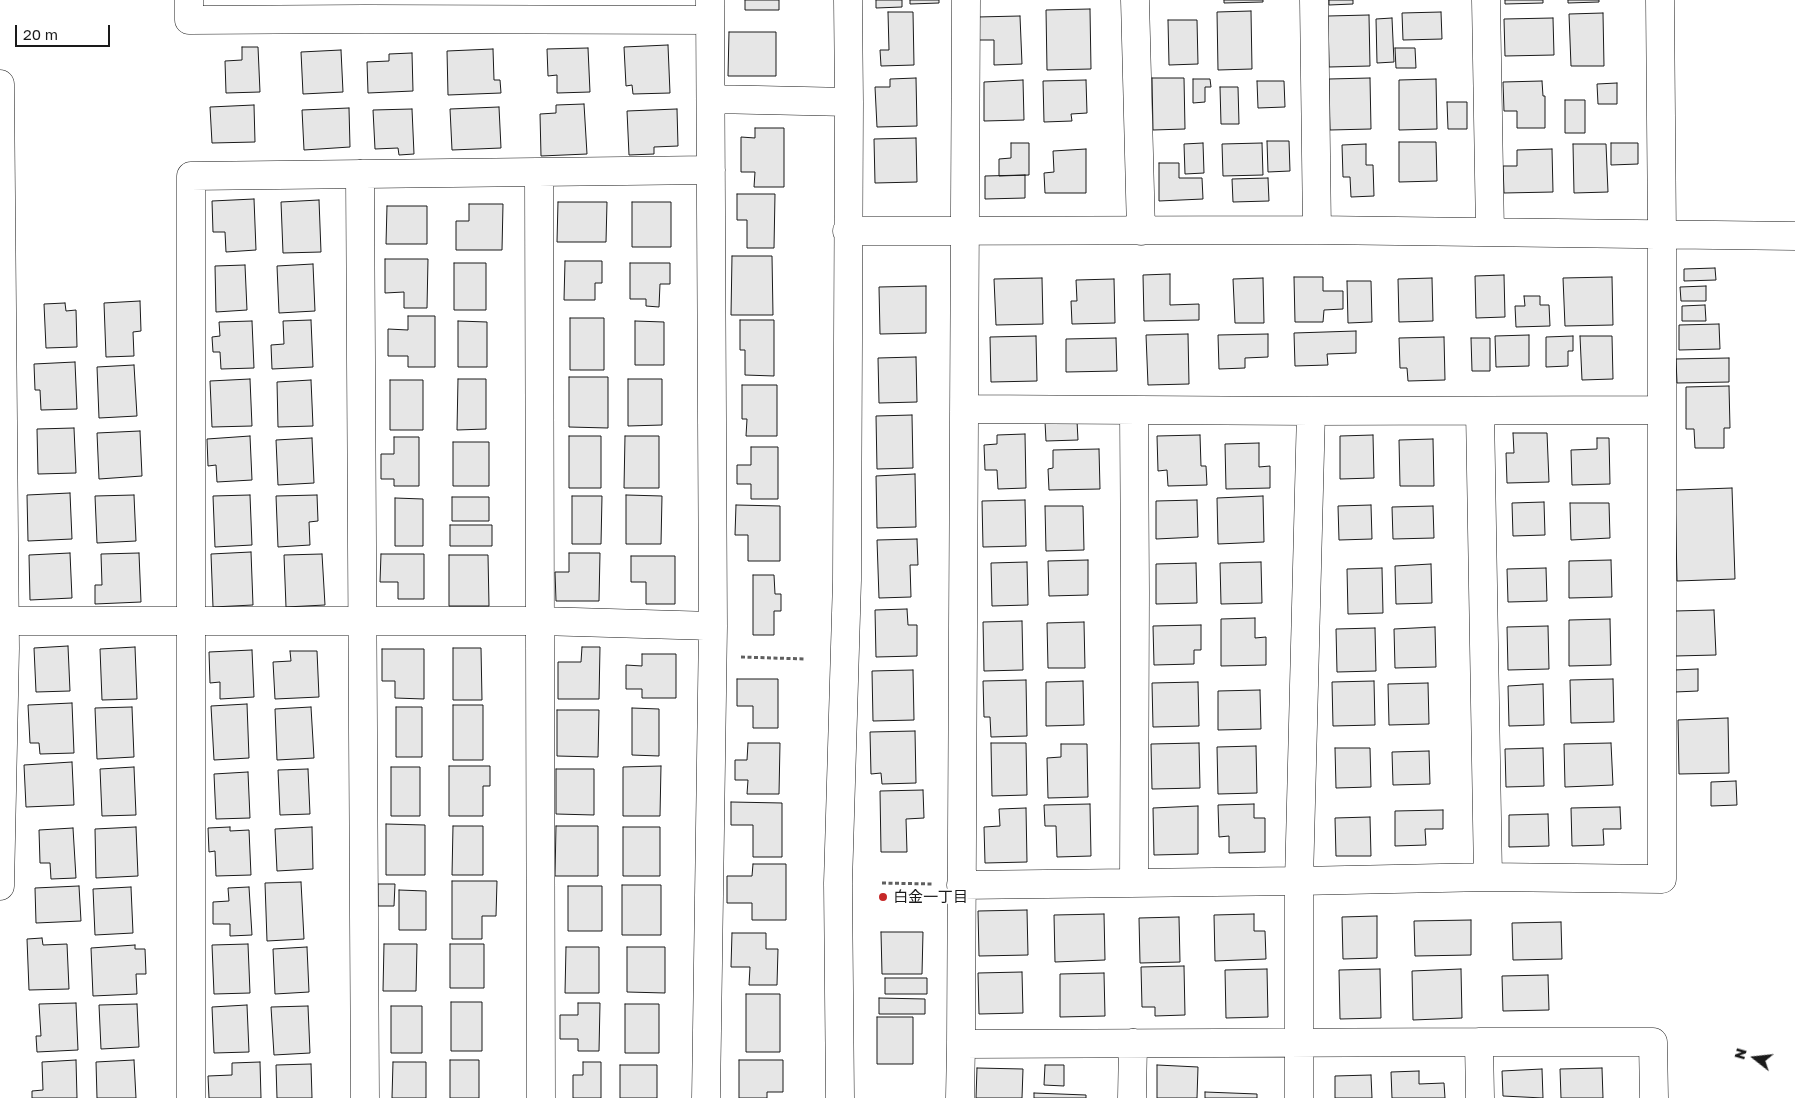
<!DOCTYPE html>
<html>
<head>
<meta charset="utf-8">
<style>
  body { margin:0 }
  #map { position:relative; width:1795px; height:1098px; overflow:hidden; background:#fff; font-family:"Golos Text",sans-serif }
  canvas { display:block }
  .north { position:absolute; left:1730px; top:1033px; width:50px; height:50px; -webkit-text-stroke:4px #fff; paint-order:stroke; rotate:286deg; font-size:14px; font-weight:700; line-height:20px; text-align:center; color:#1a1a1a }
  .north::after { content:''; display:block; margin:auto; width:18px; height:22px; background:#1a1a1a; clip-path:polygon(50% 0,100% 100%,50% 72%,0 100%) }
  .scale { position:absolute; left:15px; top:25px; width:95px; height:22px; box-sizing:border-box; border:2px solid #1a1a1a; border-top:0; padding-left:6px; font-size:15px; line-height:18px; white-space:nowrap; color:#1a1a1a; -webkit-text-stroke:4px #fff; paint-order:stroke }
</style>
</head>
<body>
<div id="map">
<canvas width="1795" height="1098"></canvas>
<div class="north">N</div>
<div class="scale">20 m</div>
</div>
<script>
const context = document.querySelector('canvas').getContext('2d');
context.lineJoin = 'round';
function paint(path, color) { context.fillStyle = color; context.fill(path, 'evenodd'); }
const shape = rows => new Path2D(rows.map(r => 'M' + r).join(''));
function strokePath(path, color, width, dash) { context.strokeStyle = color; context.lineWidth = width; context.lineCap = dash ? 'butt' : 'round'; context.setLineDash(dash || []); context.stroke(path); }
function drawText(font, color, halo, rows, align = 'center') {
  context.font = font + ' "Golos Text","Noto Sans JP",sans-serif'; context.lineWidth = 4; context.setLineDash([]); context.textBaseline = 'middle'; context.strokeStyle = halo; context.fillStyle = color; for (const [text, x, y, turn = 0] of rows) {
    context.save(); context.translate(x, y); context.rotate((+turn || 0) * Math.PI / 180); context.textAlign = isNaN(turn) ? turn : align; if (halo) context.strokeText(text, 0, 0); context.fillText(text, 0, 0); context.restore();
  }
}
const building = shape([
  [745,0,779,0,779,10,745,10,745,0],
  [876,0,902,0,902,7,876,8,876,0],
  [910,0,939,0,939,3,910,4,910,0],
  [1224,0,1263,0,1263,2,1224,3,1224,0],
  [1329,0,1353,0,1353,4,1329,5,1329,0],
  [1505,0,1543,0,1543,3,1505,4,1505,0],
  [1568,0,1599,0,1599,2,1568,3,1568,0],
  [1090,9,1091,69,1047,70,1046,10,1090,9],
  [1251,11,1252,69,1218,70,1217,12,1251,11],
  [888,12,913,12,914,65,881,66,880,50,889,50,888,12],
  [1441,12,1442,39,1403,40,1402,13,1441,12],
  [1603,13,1604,66,1571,66,1569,14,1603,13],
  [1369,15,1370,66,1329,67,1328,16,1369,15],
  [1020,16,1022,64,994,65,994,40,978,40,977,17,1020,16],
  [1392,18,1394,62,1377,63,1376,19,1392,18],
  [1553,18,1554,55,1505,56,1504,19,1553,18],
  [1168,20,1197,20,1198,64,1169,65,1168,20],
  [729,32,776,32,776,76,728,76,729,32],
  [668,45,670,93,633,94,632,85,626,86,624,47,668,45],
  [242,47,258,47,260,92,226,93,225,61,242,60,242,47],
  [588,48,590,92,557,93,557,75,548,76,547,49,588,48],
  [1395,48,1415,48,1416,68,1396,68,1395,48],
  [493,49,494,80,500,80,501,93,448,95,447,51,493,49],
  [341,50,343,92,303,94,301,52,341,50],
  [412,53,413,91,368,93,367,62,389,61,389,54,412,53],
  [916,78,917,126,877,127,875,87,890,87,890,79,916,78],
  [1152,78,1184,78,1185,129,1153,130,1152,78],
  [1370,78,1371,129,1330,130,1329,79,1370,78],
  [1193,79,1210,79,1211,87,1205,87,1205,102,1193,103,1193,79],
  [1436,79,1437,129,1399,130,1399,80,1436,79],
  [1023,80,1024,120,984,121,984,82,1023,80],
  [1086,80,1087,113,1071,114,1072,121,1044,122,1043,81,1086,80],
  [1257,81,1284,81,1285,107,1258,108,1257,81],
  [1542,81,1543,96,1545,96,1545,128,1517,128,1517,111,1504,111,1503,82,1542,81],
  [1617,83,1617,104,1598,104,1597,84,1617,83],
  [1220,87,1238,87,1239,124,1221,124,1220,87],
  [1565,100,1585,100,1585,133,1565,133,1565,100],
  [1447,102,1467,102,1467,129,1448,129,1447,102],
  [584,104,587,154,541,156,540,114,556,113,556,105,584,104],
  [254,105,255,142,212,143,210,107,254,105],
  [499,107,501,148,452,150,450,109,499,107],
  [349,108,350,147,304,150,302,110,349,108],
  [412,109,414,154,399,155,398,148,375,149,373,110,412,109],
  [677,109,678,146,654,147,654,154,629,155,627,111,677,109],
  [755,128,784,128,784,187,754,187,755,172,741,172,741,137,755,138,755,128],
  [916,138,917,182,875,183,874,139,916,138],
  [1267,141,1289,141,1290,171,1268,172,1267,141],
  [1399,142,1436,142,1437,181,1399,182,1399,142],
  [1011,143,1029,143,1029,175,999,176,999,159,1011,158,1011,143],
  [1203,143,1204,173,1185,174,1184,144,1203,143],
  [1262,143,1263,175,1223,176,1222,144,1262,143],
  [1611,143,1638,143,1638,164,1611,165,1611,143],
  [1366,144,1366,165,1373,165,1374,196,1351,197,1350,177,1343,177,1342,145,1366,144],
  [1573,144,1606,144,1608,192,1574,193,1573,144],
  [1086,149,1086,193,1045,193,1044,173,1054,172,1053,151,1086,149],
  [1552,149,1553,192,1504,193,1503,166,1517,166,1517,150,1552,149],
  [1159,163,1179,163,1179,178,1202,178,1203,199,1159,201,1159,163],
  [1025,175,1025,198,985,199,985,176,1025,175],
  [1268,178,1269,201,1233,202,1232,179,1268,178],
  [737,194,775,194,774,248,747,248,747,220,737,220,737,194],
  [254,199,256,250,226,252,225,232,213,232,212,201,254,199],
  [319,200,321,252,283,253,281,202,319,200],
  [558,202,607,202,606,242,557,242,558,202],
  [632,202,671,202,671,247,632,247,632,202],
  [469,204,503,204,502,250,456,250,456,221,469,221,469,204],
  [387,206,427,206,427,244,386,244,387,206],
  [732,256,772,256,773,315,731,315,732,256],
  [385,259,428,259,427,308,404,308,404,292,385,293,385,259],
  [565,261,602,261,602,283,595,283,595,300,564,300,565,261],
  [454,263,486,263,486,310,454,310,454,263],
  [630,263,670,263,670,284,660,284,659,307,646,306,646,299,630,299,630,263],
  [313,264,315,311,279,313,277,266,313,264],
  [245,265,247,310,216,312,215,266,245,265],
  [1715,268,1716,280,1684,281,1684,269,1715,268],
  [1170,274,1170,305,1199,304,1199,320,1144,321,1143,275,1170,274],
  [1504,275,1505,317,1476,318,1475,276,1504,275],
  [1294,277,1323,277,1323,291,1343,291,1343,309,1324,310,1323,322,1295,322,1294,277],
  [1612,277,1613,325,1565,326,1563,278,1612,277],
  [1042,278,1043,324,996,325,994,279,1042,278],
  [1263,278,1264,323,1235,323,1233,279,1263,278],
  [1432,278,1433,321,1399,322,1398,279,1432,278],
  [1114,279,1115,323,1072,324,1071,301,1077,301,1076,280,1114,279],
  [1347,281,1371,281,1372,322,1348,323,1347,281],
  [926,286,926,333,880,334,879,287,926,286],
  [1706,286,1706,301,1681,301,1680,287,1706,286],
  [1524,296,1540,296,1540,305,1549,305,1550,326,1516,327,1515,306,1525,306,1524,296],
  [140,301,141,331,133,332,134,356,106,357,104,303,140,301],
  [65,303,66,311,76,310,77,347,46,348,44,304,65,303],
  [1705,305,1706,321,1682,321,1682,306,1705,305],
  [408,316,435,316,435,367,408,367,408,356,388,356,388,329,408,330,408,316],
  [570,318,604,318,604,370,570,370,570,318],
  [311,320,313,367,272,369,271,345,284,344,283,321,311,320],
  [740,320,774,320,774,376,745,375,745,350,740,350,740,320],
  [252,321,254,368,221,369,220,352,213,352,212,337,220,336,219,322,252,321],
  [458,321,487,322,487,367,458,367,458,321],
  [635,321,664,322,664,365,635,365,635,321],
  [1719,324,1720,349,1679,350,1679,325,1719,324],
  [1356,331,1356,353,1327,354,1328,365,1295,366,1294,333,1356,331],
  [1188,334,1189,384,1148,385,1146,335,1188,334],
  [1268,334,1268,357,1245,358,1245,368,1219,369,1218,335,1268,334],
  [1529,335,1529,366,1496,367,1495,336,1529,335],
  [1036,336,1037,381,991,382,990,337,1036,336],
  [1573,336,1573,351,1568,351,1568,366,1546,367,1546,337,1573,336],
  [1580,336,1612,336,1613,379,1582,380,1580,336],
  [1444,337,1445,380,1408,381,1407,368,1400,368,1399,338,1444,337],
  [1116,338,1117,371,1066,372,1066,339,1116,338],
  [1471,338,1490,338,1490,371,1472,371,1471,338],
  [916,357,917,402,879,403,878,358,916,357],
  [1729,358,1729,382,1677,383,1676,359,1729,358],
  [75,362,77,409,41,410,40,390,35,390,34,364,75,362],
  [134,365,137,416,99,418,97,367,134,365],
  [569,377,608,377,608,428,569,427,569,377],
  [250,379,252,426,212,427,210,381,250,379],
  [458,379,486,379,486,429,457,430,458,379],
  [628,379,662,379,662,425,628,426,628,379],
  [311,380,313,426,278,427,277,382,311,380],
  [390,380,423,380,423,430,390,430,390,380],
  [742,385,777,385,777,436,746,436,747,419,742,419,742,385],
  [1729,386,1730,428,1724,428,1724,448,1695,448,1694,429,1686,429,1686,387,1729,386],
  [912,415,913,468,877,469,876,416,912,415],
  [1077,421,1078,440,1046,441,1045,422,1077,421],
  [74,428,76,473,38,474,37,429,74,428],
  [140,431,142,476,99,479,97,433,140,431],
  [1513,433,1547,433,1549,482,1507,483,1506,453,1514,453,1513,433],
  [1025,434,1026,488,998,489,997,470,985,470,984,445,997,444,997,435,1025,434],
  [1200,435,1201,466,1206,466,1207,485,1168,486,1167,470,1158,471,1157,436,1200,435],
  [1373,435,1374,478,1340,479,1340,436,1373,435],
  [250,436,252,480,217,482,216,465,208,466,207,439,250,436],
  [569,436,601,436,601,488,569,488,569,436],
  [625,436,659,436,659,488,624,488,625,436],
  [394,437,419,437,419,486,394,486,394,479,381,479,381,454,394,454,394,437],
  [312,438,314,483,278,485,276,440,312,438],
  [1597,438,1609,438,1610,484,1572,485,1571,450,1597,449,1597,438],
  [1433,439,1434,486,1400,486,1399,440,1433,439],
  [453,442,489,442,489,486,453,486,453,442],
  [1259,443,1259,467,1270,466,1270,488,1226,489,1225,444,1259,443],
  [751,447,778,447,778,499,751,499,751,484,737,484,737,465,751,465,751,447],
  [1099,449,1100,489,1049,490,1048,469,1053,468,1053,450,1099,449],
  [915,474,916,527,877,528,876,476,915,474],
  [1732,488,1735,579,1677,581,1675,490,1732,488],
  [70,493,72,539,28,541,27,495,70,493],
  [134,495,136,541,97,543,95,496,134,495],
  [250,495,252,545,215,547,213,496,250,495],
  [317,495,318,521,309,522,310,545,278,547,276,496,317,495],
  [626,495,662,496,661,544,626,544,626,495],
  [572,496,602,496,601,544,572,544,572,496],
  [1263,496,1264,542,1218,544,1217,498,1263,496],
  [452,497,489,497,489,521,452,521,452,497],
  [395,498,423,499,423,546,395,546,395,498],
  [1025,500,1026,546,983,547,982,501,1025,500],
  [1197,500,1198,537,1156,539,1156,501,1197,500],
  [1544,502,1545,535,1513,536,1512,503,1544,502],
  [1570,503,1609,503,1610,538,1571,540,1570,503],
  [736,505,780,506,780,561,748,561,748,535,735,535,736,505],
  [1371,505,1372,539,1339,540,1338,506,1371,505],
  [1045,506,1083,506,1084,550,1046,551,1045,506],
  [1433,506,1434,538,1393,539,1392,507,1433,506],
  [450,525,492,525,492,546,450,546,450,525],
  [917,539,918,565,910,565,911,597,879,598,877,540,917,539],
  [251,552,253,605,213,607,211,554,251,552],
  [70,553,72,598,30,600,29,555,70,553],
  [139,553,141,602,95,604,95,585,102,585,101,554,139,553],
  [569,553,600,553,599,601,556,601,555,572,569,572,569,553],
  [322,554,325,605,286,607,284,555,322,554],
  [381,554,424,554,424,599,398,599,398,582,380,582,381,554],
  [449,555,488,555,489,606,449,606,449,555],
  [631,556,675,556,675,604,646,604,646,582,631,582,631,556],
  [1088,560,1088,595,1049,596,1048,561,1088,560],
  [1611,560,1612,597,1569,598,1569,561,1611,560],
  [1027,562,1028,605,992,606,991,563,1027,562],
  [1261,562,1262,603,1221,604,1220,563,1261,562],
  [1196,563,1197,603,1156,604,1156,564,1196,563],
  [1431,564,1432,603,1396,604,1395,566,1431,564],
  [1382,568,1383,613,1348,614,1347,569,1382,568],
  [1546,568,1547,601,1508,602,1507,569,1546,568],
  [753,575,774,575,775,594,781,594,781,611,774,611,774,635,753,635,753,575],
  [907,609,908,625,917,625,917,656,876,657,875,610,907,609],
  [1714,610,1716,655,1675,656,1675,611,1714,610],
  [1255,618,1255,638,1266,637,1266,665,1221,666,1221,619,1255,618],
  [1610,619,1611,665,1569,666,1569,620,1610,619],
  [1022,621,1023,670,984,671,983,622,1022,621],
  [1084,622,1085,668,1048,668,1047,623,1084,622],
  [1201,625,1201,650,1194,650,1194,664,1154,665,1153,626,1201,625],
  [1548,626,1549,669,1508,670,1507,627,1548,626],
  [1435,627,1436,667,1395,668,1394,629,1435,627],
  [1375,628,1376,671,1337,672,1336,629,1375,628],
  [68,646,70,691,36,692,34,648,68,646],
  [135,647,137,699,102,700,100,649,135,647],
  [582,647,600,647,599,699,558,699,558,662,581,662,582,647],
  [453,648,481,648,482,700,453,700,453,648],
  [382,649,424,649,424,699,395,698,395,681,382,681,382,649],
  [252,650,254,697,220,699,220,682,210,683,209,652,252,650],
  [290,651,317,651,319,697,275,699,273,662,291,661,290,651],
  [642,654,676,654,676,698,642,698,642,689,626,689,626,665,642,666,642,654],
  [1698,669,1698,691,1675,692,1674,670,1698,669],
  [913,670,914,720,873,721,872,671,913,670],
  [737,679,778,679,778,728,753,728,753,706,737,706,737,679],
  [1613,679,1614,722,1571,723,1570,680,1613,679],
  [1026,680,1027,736,991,737,990,717,984,717,983,681,1026,680],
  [1083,681,1084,725,1046,726,1046,682,1083,681],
  [1374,681,1375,725,1333,726,1332,682,1374,681],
  [1198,682,1199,726,1153,727,1152,683,1198,682],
  [1428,683,1429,724,1389,725,1388,684,1428,683],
  [1543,684,1544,725,1509,726,1508,686,1543,684],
  [1260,690,1261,729,1218,730,1218,691,1260,690],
  [72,703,74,753,40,754,39,743,30,743,28,705,72,703],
  [247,704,249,758,214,760,211,706,247,704],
  [453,705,483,705,483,760,453,760,453,705],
  [132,707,134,757,97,759,95,708,132,707],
  [311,707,314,758,277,760,275,709,311,707],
  [396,707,422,707,422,757,396,757,396,707],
  [632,708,659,709,659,756,632,755,632,708],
  [557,710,599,710,598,757,557,756,557,710],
  [1728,718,1729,773,1679,774,1678,720,1728,718],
  [915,731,916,783,882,784,881,773,871,774,870,732,915,731],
  [748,743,780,743,779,794,747,794,748,780,735,780,735,760,747,760,748,743],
  [991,743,1026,743,1027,795,992,796,991,743],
  [1199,743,1200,788,1152,789,1151,744,1199,743],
  [1611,743,1613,785,1565,787,1564,744,1611,743],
  [1061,744,1087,744,1088,797,1048,798,1047,758,1061,757,1061,744],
  [1256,746,1257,793,1218,794,1217,747,1256,746],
  [1335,748,1370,748,1371,787,1336,788,1335,748],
  [1543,748,1544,786,1506,787,1505,749,1543,748],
  [1429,751,1430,784,1393,785,1392,752,1429,751],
  [72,762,74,805,26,807,24,765,72,762],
  [449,766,490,766,490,786,483,786,483,816,449,816,449,766],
  [661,766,660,816,623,816,623,767,661,766],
  [134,767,136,815,102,816,100,769,134,767],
  [391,767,420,767,420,816,391,816,391,767],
  [308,769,310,814,280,815,278,770,308,769],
  [556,769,594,769,594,815,556,814,556,769],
  [248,772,250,818,216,819,214,774,248,772],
  [1736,781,1737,805,1711,806,1711,782,1736,781],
  [923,790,924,818,906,819,907,852,881,852,880,791,923,790],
  [731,802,782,803,782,857,753,857,753,825,731,825,731,802],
  [1090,804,1091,856,1057,857,1056,826,1045,826,1044,805,1090,804],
  [1254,804,1254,818,1265,818,1265,852,1229,853,1229,836,1219,837,1218,805,1254,804],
  [1198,806,1198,854,1154,855,1153,808,1198,806],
  [1620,807,1621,829,1603,829,1604,845,1572,846,1571,808,1620,807],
  [1026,808,1027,862,985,863,984,827,1000,826,999,809,1026,808],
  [1443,810,1443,829,1425,829,1426,845,1395,846,1395,811,1443,810],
  [1548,814,1549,846,1509,847,1509,815,1548,814],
  [1370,817,1371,856,1336,856,1335,818,1370,817],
  [386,824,425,825,425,875,386,875,386,824],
  [453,826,483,826,483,875,452,875,453,826],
  [556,826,598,826,598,876,555,876,556,826],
  [136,827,138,876,96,878,95,829,136,827],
  [230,827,230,831,249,830,251,875,216,876,215,851,209,852,208,828,230,827],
  [312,827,313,869,277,871,275,829,312,827],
  [623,827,660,827,660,876,623,876,623,827],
  [73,828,76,878,51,879,50,863,40,863,39,830,73,828],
  [753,864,786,864,786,920,752,920,752,903,727,903,727,876,752,876,753,864],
  [452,881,497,881,496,916,482,916,482,939,452,939,452,881],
  [301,882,304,939,267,941,265,883,301,882],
  [378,884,395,884,394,906,378,906,378,884],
  [622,885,661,885,661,935,622,935,622,885],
  [79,886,81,921,36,923,35,888,79,886],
  [568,886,602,886,602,931,568,931,568,886],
  [131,887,133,933,95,935,93,889,131,887],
  [249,887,252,935,230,936,230,924,213,924,213,902,229,901,228,888,249,887],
  [399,890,426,891,426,930,399,930,399,890],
  [1027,910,1028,955,979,956,978,911,1027,910],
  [1104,914,1105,960,1055,962,1054,915,1104,914],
  [1254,914,1254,931,1265,931,1266,959,1215,961,1214,915,1254,914],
  [1377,916,1377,958,1343,959,1342,917,1377,916],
  [1179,917,1180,962,1140,963,1139,918,1179,917],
  [1471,920,1471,955,1415,956,1414,921,1471,920],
  [1561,922,1562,959,1513,960,1512,923,1561,922],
  [881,932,923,932,922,974,882,974,881,932],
  [732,933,766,933,766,949,778,949,777,985,749,985,750,967,731,967,732,933],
  [42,938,43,945,67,944,69,989,29,990,27,939,42,938],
  [248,944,250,993,214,994,212,945,248,944],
  [384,944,417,944,416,991,383,991,384,944],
  [450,944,484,944,484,988,450,988,450,944],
  [135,945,135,949,145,949,146,974,136,974,137,994,93,996,91,948,135,945],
  [307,947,309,992,275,994,273,949,307,947],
  [566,947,599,947,599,993,565,993,566,947],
  [627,947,665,947,665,993,627,992,627,947],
  [1184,966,1185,1015,1155,1016,1155,1007,1142,1007,1141,967,1184,966],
  [1267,969,1268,1017,1226,1018,1225,970,1267,969],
  [1380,969,1381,1018,1340,1019,1339,970,1380,969],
  [1461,969,1462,1018,1413,1020,1412,971,1461,969],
  [1022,972,1023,1013,979,1014,978,973,1022,972],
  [1104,973,1105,1016,1060,1017,1060,974,1104,973],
  [1548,975,1549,1010,1503,1011,1502,976,1548,975],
  [885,978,927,978,927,994,885,994,885,978],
  [746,994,780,994,780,1052,746,1052,746,994],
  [879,998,925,999,925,1014,879,1014,879,998],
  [451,1002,482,1002,482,1051,451,1051,451,1002],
  [76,1003,78,1050,37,1052,36,1036,41,1036,39,1004,76,1003],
  [578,1003,600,1003,599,1051,578,1051,578,1039,560,1039,560,1015,578,1015,578,1003],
  [137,1004,139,1047,101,1049,99,1005,137,1004],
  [625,1004,659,1004,659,1053,625,1053,625,1004],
  [247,1005,249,1052,214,1053,212,1007,247,1005],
  [308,1006,310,1053,274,1055,271,1007,308,1006],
  [391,1006,422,1006,422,1053,391,1053,391,1006],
  [877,1017,913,1017,913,1064,877,1064,877,1017],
  [76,1060,77,1098,32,1098,32,1091,43,1090,42,1062,76,1060],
  [134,1060,136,1098,97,1098,96,1062,134,1060],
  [450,1060,479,1060,479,1098,450,1098,450,1060],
  [739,1060,783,1060,783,1092,767,1092,767,1098,739,1098,739,1060],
  [260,1062,261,1098,209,1098,208,1076,232,1075,232,1063,260,1062],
  [393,1062,426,1062,426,1098,392,1098,393,1062],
  [583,1062,601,1062,601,1098,573,1098,573,1075,583,1075,583,1062],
  [311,1064,312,1098,277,1098,276,1065,311,1064],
  [620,1065,657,1065,657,1098,620,1098,620,1065],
  [1045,1065,1064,1065,1064,1086,1044,1085,1045,1065],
  [1157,1065,1198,1067,1197,1098,1157,1098,1157,1065],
  [977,1068,1023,1069,1022,1098,976,1098,977,1068],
  [1602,1068,1603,1098,1561,1098,1560,1069,1602,1068],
  [1542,1069,1543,1098,1503,1096,1502,1071,1542,1069],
  [1419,1071,1419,1084,1444,1083,1445,1098,1392,1098,1391,1072,1419,1071],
  [1371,1075,1372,1098,1335,1098,1335,1076,1371,1075],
  [1205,1092,1257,1094,1257,1098,1205,1098,1205,1092],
  [1034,1093,1086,1095,1086,1098,1034,1098,1034,1093]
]);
paint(building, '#e6e6e6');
strokePath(building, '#1a1a1a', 1);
const minor = shape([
  [189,0,189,20,365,19,710,20],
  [1135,0,1141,231],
  [1314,0,1317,230],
  [1486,0,1490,232],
  [0,84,5,648,0,886],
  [712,99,849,102],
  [539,172,541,1098],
  [360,174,365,1098],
  [847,231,1317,230,1795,236],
  [966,409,1311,411,1662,410],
  [1134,410,1135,593,1134,883],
  [1480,411,1488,877],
  [5,621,540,621,713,626],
  [961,885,1299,881,1488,877,1662,879,1662,236,1660,0],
  [1479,1042,1480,1098],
  [961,1044,966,0],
  [191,1098,191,176,711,170],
  [706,1098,713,626,710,0],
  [840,1098,838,883,847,580,849,102,848,0],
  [960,1098,961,1044,1479,1042,1653,1042,1654,1098],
  [1132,1098,1133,1043],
  [1299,1098,1299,881,1311,411]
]);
strokePath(minor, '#1a1a1a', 29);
strokePath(shape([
  [741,657,805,659],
  [882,883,933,884]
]), '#5f5f5f', 3, [4, 2.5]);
strokePath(minor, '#fff', 28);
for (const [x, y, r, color] of [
  [883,897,5,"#c62828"]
]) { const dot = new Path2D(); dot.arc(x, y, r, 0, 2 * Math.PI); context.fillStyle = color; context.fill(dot); strokePath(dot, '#fff', 2); }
drawText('15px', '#1a1a1a', '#fff', [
  ["白金一丁目",893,897]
], 'left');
</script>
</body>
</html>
